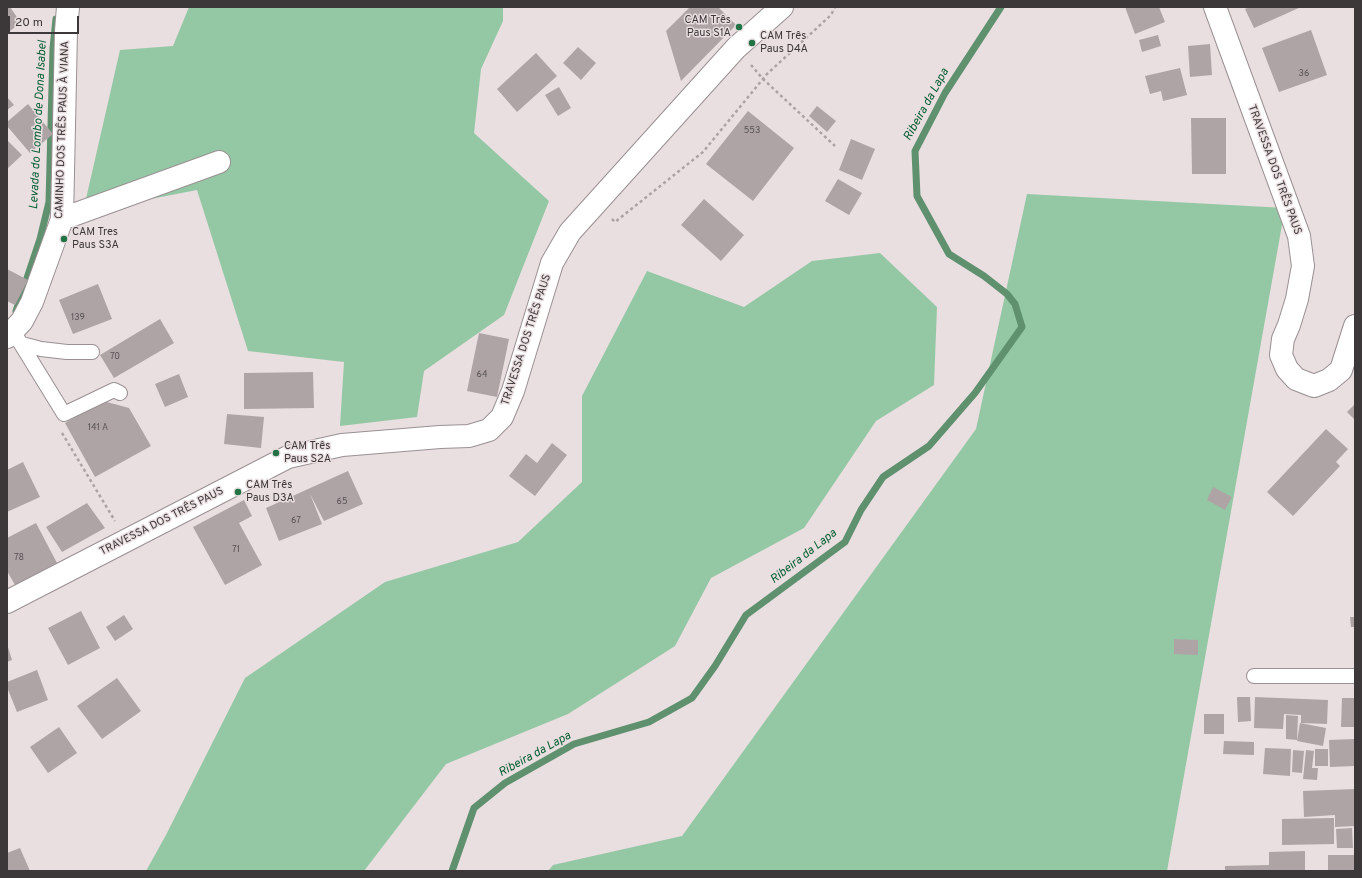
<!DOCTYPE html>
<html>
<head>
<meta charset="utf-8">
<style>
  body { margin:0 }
  #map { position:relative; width:1362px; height:878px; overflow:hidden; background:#e9dee0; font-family:Overpass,sans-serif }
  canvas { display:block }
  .frame { position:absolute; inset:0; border:8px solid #3c3738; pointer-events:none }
  .scale { position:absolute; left:8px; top:16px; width:71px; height:18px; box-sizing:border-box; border:2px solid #3c3738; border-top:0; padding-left:5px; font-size:12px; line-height:14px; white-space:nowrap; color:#3c3738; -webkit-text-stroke:3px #e9dee0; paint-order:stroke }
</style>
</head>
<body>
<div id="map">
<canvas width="1362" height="878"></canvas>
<div class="frame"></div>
<div class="scale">20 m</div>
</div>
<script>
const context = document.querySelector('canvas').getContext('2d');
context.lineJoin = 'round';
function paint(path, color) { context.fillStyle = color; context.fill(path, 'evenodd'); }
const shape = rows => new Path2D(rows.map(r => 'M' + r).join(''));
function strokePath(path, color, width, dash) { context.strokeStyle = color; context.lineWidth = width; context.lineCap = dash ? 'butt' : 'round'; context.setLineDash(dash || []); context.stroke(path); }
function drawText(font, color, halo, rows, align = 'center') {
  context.font = font + ' Overpass,sans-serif'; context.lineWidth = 3; context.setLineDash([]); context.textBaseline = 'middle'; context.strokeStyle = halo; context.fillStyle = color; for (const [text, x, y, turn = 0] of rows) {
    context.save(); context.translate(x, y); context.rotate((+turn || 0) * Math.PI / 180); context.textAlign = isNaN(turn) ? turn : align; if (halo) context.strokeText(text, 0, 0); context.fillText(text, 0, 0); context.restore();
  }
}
paint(shape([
  [189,7,503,7,503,21,481,69,474,133,549,201,504,315,424,371,417,417,340,426,344,362,248,351,197,190,83,212,120,50,173,46],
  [1027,194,1285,208,1167,871,548,871,553,865,682,836,976,429],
  [880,253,937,307,934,385,876,421,804,528,711,578,675,646,568,714,446,764,364,871,146,871,166,835,245,678,385,582,518,542,582,482,582,396,647,271,744,307,812,261]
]), '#94c8a4');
strokePath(shape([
  [16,311,40,239,49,202,53,48,56,19],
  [452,871,474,808,505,783,574,744,649,722,692,698,715,666,746,615,845,542,861,510,883,477,929,446,975,393,1022,327,1015,304,1007,294,984,276,949,254,917,196,915,151,945,93,1001,7]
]), '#5f916f', 7);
paint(shape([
  [7,7,10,7,21,23,7,33],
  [690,7,718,7,736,25,681,81,666,31],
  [1125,7,1159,7,1165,22,1135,34],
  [1249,7,1301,7,1254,28,1245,9],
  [1311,30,1327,75,1279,92,1262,48],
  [1158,35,1161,46,1142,52,1139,40],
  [1210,44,1212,75,1190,77,1188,46],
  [578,47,596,63,581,80,563,63],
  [536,53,557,76,517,112,497,89],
  [1180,68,1187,95,1163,101,1161,91,1150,94,1145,76],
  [559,87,571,108,558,116,545,95],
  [7,97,14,105,7,110],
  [28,104,53,134,30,153,7,126,7,122],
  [817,106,836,121,827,132,809,116],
  [748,111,794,148,753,201,706,164],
  [1191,118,1226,118,1226,174,1192,174],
  [851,139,875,149,862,180,839,170],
  [7,140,22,155,7,169],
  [838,179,862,193,849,215,825,201],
  [704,199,744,235,721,261,681,225],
  [7,269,28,280,15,305,7,301],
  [98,284,112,319,73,334,59,300],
  [160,319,174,343,114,378,100,355],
  [479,333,509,339,497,397,467,391],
  [313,372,314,408,244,409,244,373],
  [179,374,188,397,165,407,155,384],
  [103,401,129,408,151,446,95,477,65,423],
  [1355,404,1355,420,1347,412],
  [227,414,264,417,261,448,224,444],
  [1326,429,1348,449,1336,462,1340,466,1293,516,1267,492],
  [552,443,567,455,535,496,509,476,526,454,537,463],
  [23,462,40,497,7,512,7,470],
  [348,471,363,504,324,521,310,494,322,524,279,541,266,508],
  [1213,487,1232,497,1225,510,1207,500],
  [244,500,252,516,239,523,262,565,225,585,193,527],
  [87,503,105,528,62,552,46,527],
  [36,523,57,563,15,585,7,571,7,538],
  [81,611,100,648,68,665,48,628],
  [124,615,133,629,115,641,106,627],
  [1350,617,1355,617,1355,627,1351,627],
  [1174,639,1198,640,1198,655,1174,654],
  [7,644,12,660,7,662],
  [37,670,48,700,17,712,7,687,7,682],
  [117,678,141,711,102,739,77,706],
  [1237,697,1250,697,1251,721,1238,722],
  [1255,697,1328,700,1327,724,1301,723,1301,715,1284,714,1283,729,1254,728],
  [1342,698,1355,698,1355,727,1341,727],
  [1204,714,1224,714,1224,734,1204,734],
  [1286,715,1298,716,1297,740,1286,739],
  [1300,723,1326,728,1323,746,1297,741],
  [59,727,77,753,48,773,30,747],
  [1355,739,1355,766,1330,767,1329,740],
  [1224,741,1254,742,1254,755,1223,754],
  [1265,748,1291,749,1290,776,1263,774],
  [1315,749,1328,749,1328,766,1315,766],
  [1293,750,1304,751,1302,773,1292,772],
  [1306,750,1314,751,1312,768,1318,768,1317,780,1303,779],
  [1355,789,1355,826,1335,827,1335,815,1304,817,1303,791],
  [1334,818,1334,844,1282,845,1282,819],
  [1352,828,1353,848,1337,848,1336,829],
  [20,848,30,871,7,871,7,853],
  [1305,851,1305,871,1225,871,1225,866,1269,865,1269,852],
  [1328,855,1355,855,1355,871,1328,871]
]), '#aea4a6');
const service = shape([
  [13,331,64,414,114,390,120,393],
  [22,344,41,349,67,352,92,352],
  [1254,676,1355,676]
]);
const minor = shape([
  [1215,7,1299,236,1303,266,1297,299,1289,325,1283,339,1281,355,1287,369,1296,379,1314,386,1329,380,1341,370,1355,326],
  [62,219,219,162],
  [7,337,22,321,32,302,62,219,66,31,68,7],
  [7,602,288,457,342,445,440,437,469,436,489,430,502,417,513,391,552,263,570,232,736,48,782,7]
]);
strokePath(service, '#9a9093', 16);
strokePath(minor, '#9a9093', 24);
strokePath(shape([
  [751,65,763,79,835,146],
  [612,219,615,222,703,152,767,74,831,15,835,7],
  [62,433,115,521]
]), '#aca3a5', 2.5, [3, 3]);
strokePath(service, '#fff', 14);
strokePath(minor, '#fff', 22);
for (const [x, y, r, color] of [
  [739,27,4,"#217344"],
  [752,43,4,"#217344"],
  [64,239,4,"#217344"],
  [276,453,4,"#217344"],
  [238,492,4,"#217344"]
]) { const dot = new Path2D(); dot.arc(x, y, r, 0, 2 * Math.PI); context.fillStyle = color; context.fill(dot); strokePath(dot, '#e9dee0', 1.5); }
drawText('9px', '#585254', null, [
  ["36",1304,74],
  ["553",752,131],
  ["139",78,318],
  ["70",115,357],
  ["64",482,375],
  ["141 A",98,428],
  ["65",342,502],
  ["67",296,521],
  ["71",236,550],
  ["78",19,558]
]);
drawText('11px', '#3c3738', '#e9dee0', [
  ["CAM Três",731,21,"right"],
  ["Paus S1A",731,34,"right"],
  ["CAM Três",760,37],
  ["Paus D4A",760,50],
  ["CAM Tres",72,233],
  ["Paus S3A",72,246],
  ["CAM Três",284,447],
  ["Paus S2A",284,460],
  ["CAM Três",246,486],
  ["Paus D3A",246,499]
], 'left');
drawText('11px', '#3c3738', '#e9dee0', [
  ["CAMINHO DOS TRÊS PAUS À VIANA",63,130,-88],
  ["TRAVESSA DOS TRÊS PAUS",1274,170,70],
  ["TRAVESSA DOS TRÊS PAUS",527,340,-72],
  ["TRAVESSA DOS TRÊS PAUS",162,522,-27]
]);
drawText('italic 12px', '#055f33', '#e9dee0', [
  ["Ribeira da Lapa",927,105,-61],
  ["Levada do Lombo de Dona Isabel",39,125,-87],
  ["Ribeira da Lapa",804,557,-38],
  ["Ribeira da Lapa",535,755,-29]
]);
</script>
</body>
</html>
